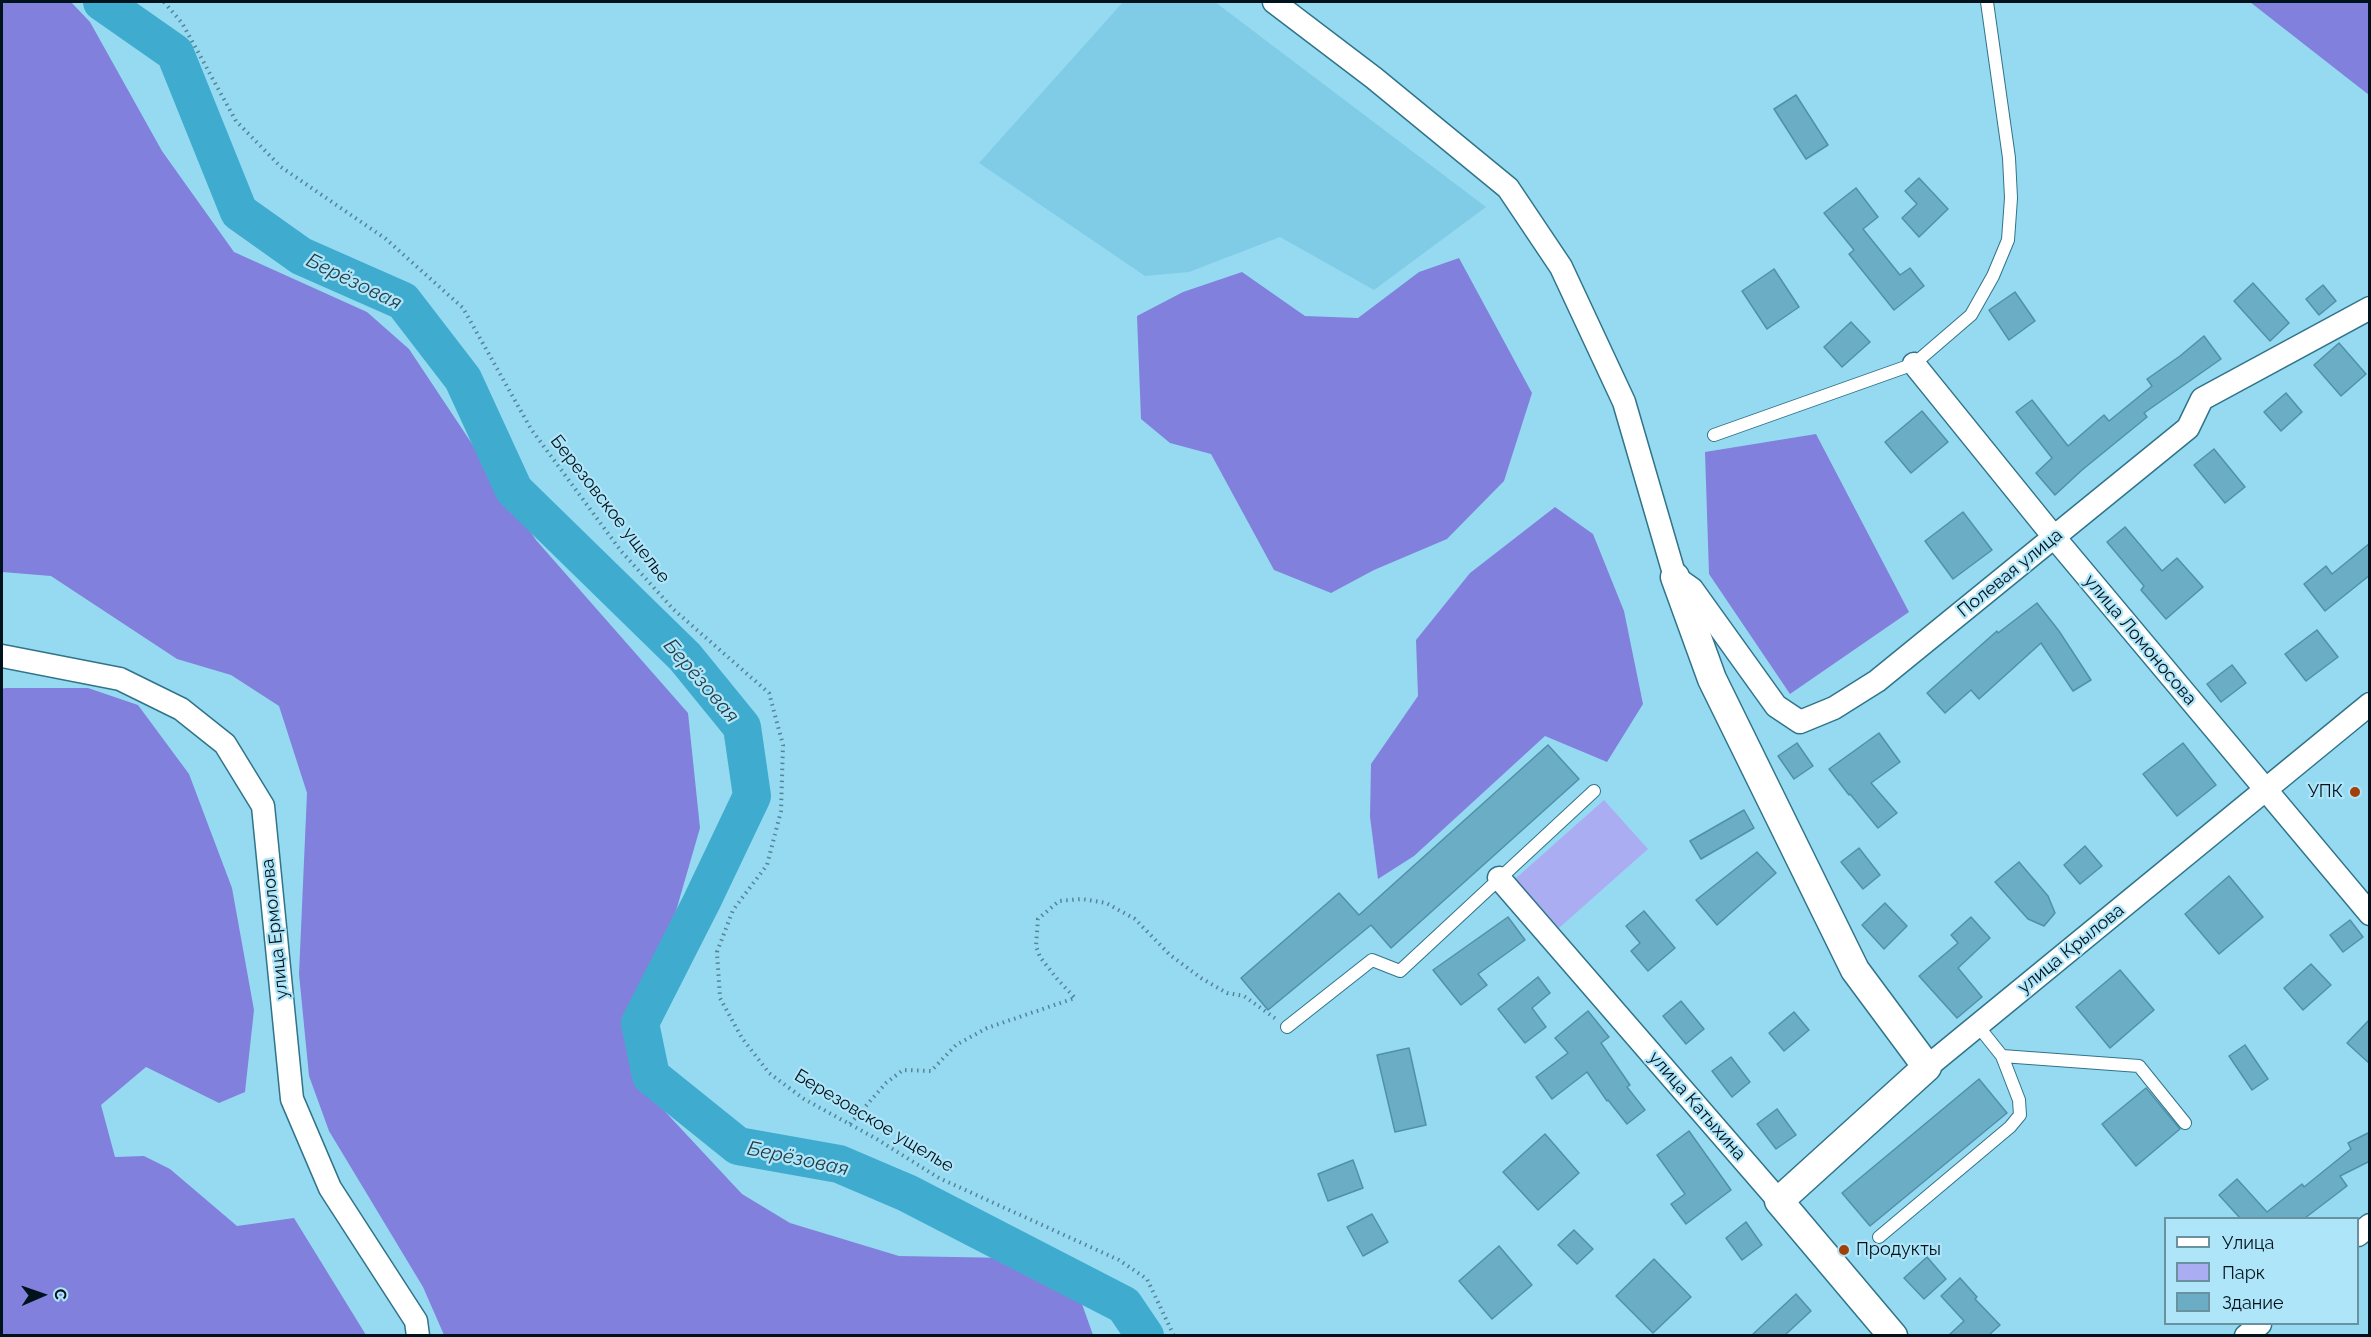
<!DOCTYPE html>
<html>
<head>
<meta charset="utf-8">
<style>
  body { margin:0 }
  #map { position:relative; width:2371px; height:1337px; overflow:hidden; background:#96daf2; font-family:Raleway,sans-serif }
  canvas { display:block }
  .frame { position:absolute; inset:0; border:3px solid #00121b; pointer-events:none }
  .legend { position:absolute; left:2164px; top:1217px; width:195px; height:108px; box-sizing:border-box; background:#afe5f8; border:2px solid #6991a0; margin:0; padding:8px 10px; list-style:none; font-size:18px; color:#00121b }
  .legend li { display:flex; align-items:center; gap:12px; height:30px }
  .legend b { width:30px; border:2px solid #6991a0 }
  .north { position:absolute; left:12px; top:1265px; width:60px; height:60px; -webkit-text-stroke:4px #afe5f8; paint-order:stroke; rotate:88deg; font-size:16px; font-weight:700; line-height:24px; text-align:center; color:#00121b }
  .north::after { content:''; display:block; margin:auto; width:21px; height:27px; background:#00121b; clip-path:polygon(50% 0,100% 100%,50% 72%,0 100%) }
</style>
</head>
<body>
<div id="map">
<canvas width="2371" height="1337"></canvas>
<div class="frame"></div>
<ul class="legend">
<li><b style="height:8px;background:#fff"></b>Улица</li>
<li><b style="height:16px;background:#abadf3"></b>Парк</li>
<li><b style="height:16px;background:#6aadc5"></b>Здание</li>
</ul>
<div class="north">С</div>
</div>
<script>
const context = document.querySelector('canvas').getContext('2d');
context.lineJoin = 'round';
function paint(path, color) { context.fillStyle = color; context.fill(path, 'evenodd'); }
const shape = rows => new Path2D(rows.map(r => 'M' + r).join(''));
function strokePath(path, color, width, dash) { context.strokeStyle = color; context.lineWidth = width; context.lineCap = dash ? 'butt' : 'round'; context.setLineDash(dash || []); context.stroke(path); }
function drawText(font, color, halo, rows, align = 'center') {
  context.font = font + ' Raleway,sans-serif'; context.lineWidth = 4.5; context.setLineDash([]); context.textBaseline = 'middle'; context.strokeStyle = halo; context.fillStyle = color; for (const [text, x, y, turn = 0] of rows) {
    context.save(); context.translate(x, y); context.rotate((+turn || 0) * Math.PI / 180); context.textAlign = isNaN(turn) ? turn : align; if (halo) context.strokeText(text, 0, 0); context.fillText(text, 0, 0); context.restore();
  }
}
paint(shape([
  [1123,2,1215,2,1486,207,1374,290,1280,237,1189,272,1145,276,979,163]
]), '#80cbe6');
paint(shape([
  [1604,800,1648,849,1559,928,1515,879]
]), '#abadf3');
paint(shape([
  [2,2,71,2,90,22,162,151,234,252,367,312,409,349,536,540,688,713,700,828,676,911,629,1009,631,1063,644,1089,742,1194,790,1223,899,1256,1010,1258,1082,1304,1093,1335,444,1335,423,1287,329,1131,309,1076,299,974,307,793,279,706,231,675,177,659,51,576,2,572],
  [2250,2,2369,2,2369,95],
  [1459,258,1532,393,1504,481,1447,539,1374,570,1331,593,1274,570,1211,454,1170,443,1141,419,1137,316,1183,292,1242,272,1305,316,1358,318,1419,272],
  [1816,434,1909,612,1790,694,1709,574,1705,452],
  [1555,507,1593,534,1624,611,1643,704,1607,762,1545,736,1414,856,1378,879,1370,817,1371,764,1418,696,1416,640,1470,573],
  [5,688,88,688,138,705,189,774,232,888,254,1010,245,1092,219,1103,146,1067,101,1105,115,1157,144,1156,170,1169,237,1226,294,1218,366,1335,2,1335,2,689]
]), '#8280dd');
strokePath(shape([
  [102,2,175,53,239,212,301,256,403,301,463,379,514,490,685,657,742,727,752,796,702,901,640,1023,651,1076,738,1146,839,1164,907,1193,1124,1305,1145,1336]
]), '#3faccf', 38);
const building = shape([
  [1796,95,1828,145,1806,159,1774,109,1796,95],
  [1919,178,1948,209,1919,237,1902,218,1917,204,1905,191,1919,178],
  [1856,188,1878,217,1863,229,1900,275,1910,268,1924,286,1894,310,1849,254,1854,250,1824,213,1856,188],
  [1774,269,1799,307,1767,329,1742,291,1774,269],
  [2253,283,2289,323,2270,341,2234,301,2253,283],
  [2323,285,2336,301,2319,315,2306,299,2323,285],
  [2015,292,2035,321,2009,340,1989,310,2015,292],
  [1851,322,1870,342,1842,367,1824,347,1851,322],
  [2204,336,2221,359,2144,413,2147,417,2082,470,2055,495,2036,473,2052,458,2016,412,2032,400,2068,446,2104,415,2109,421,2152,386,2147,379,2180,356,2204,336],
  [2339,343,2366,374,2341,396,2314,365,2339,343],
  [2286,393,2302,412,2281,431,2264,412,2286,393],
  [1922,411,1948,442,1911,473,1885,442,1922,411],
  [2214,449,2245,487,2225,503,2194,465,2214,449],
  [1963,512,1992,550,1953,579,1925,541,1963,512],
  [2125,527,2162,571,2177,558,2203,587,2166,619,2141,590,2144,586,2107,542,2125,527],
  [2370,543,2370,575,2325,611,2304,584,2326,566,2332,574,2370,543],
  [2037,603,2059,631,2091,680,2073,691,2041,643,1979,699,1971,690,1945,713,1927,693,1997,631,1998,633,2037,603],
  [2317,630,2338,657,2306,681,2285,654,2317,630],
  [2232,665,2246,683,2221,702,2207,684,2232,665],
  [1879,733,1900,762,1871,783,1897,813,1878,828,1850,794,1849,795,1829,769,1879,733],
  [1797,743,1813,766,1794,779,1778,756,1797,743],
  [2183,743,2216,785,2177,816,2143,774,2183,743],
  [1548,745,1579,779,1391,948,1371,925,1268,1010,1241,978,1339,893,1359,915,1548,745],
  [1744,810,1754,828,1701,859,1690,841,1744,810],
  [2085,846,2102,866,2080,884,2064,865,2085,846],
  [1859,848,1880,875,1863,889,1841,862,1859,848],
  [1757,852,1776,873,1717,925,1696,900,1757,852],
  [2019,862,2048,896,2055,913,2044,926,2028,919,1995,882,2019,862],
  [2229,876,2263,917,2219,954,2185,914,2229,876],
  [1885,903,1907,926,1884,949,1862,925,1885,903],
  [1644,911,1675,948,1648,971,1631,951,1640,943,1626,926,1644,911],
  [1508,917,1525,940,1478,974,1487,985,1461,1005,1433,970,1508,917],
  [1971,917,1990,938,1958,968,1982,997,1957,1018,1919,976,1958,943,1951,935,1971,917],
  [2350,920,2363,937,2343,952,2330,935,2350,920],
  [2311,964,2331,985,2303,1010,2284,988,2311,964],
  [2120,970,2154,1010,2110,1048,2076,1007,2120,970],
  [1538,977,1550,993,1532,1008,1546,1027,1525,1043,1498,1009,1538,977],
  [1681,1001,1704,1029,1686,1044,1663,1016,1681,1001],
  [1588,1011,1609,1037,1601,1043,1630,1085,1627,1087,1645,1110,1627,1124,1608,1100,1607,1101,1587,1072,1552,1099,1536,1077,1568,1053,1555,1038,1588,1011],
  [1794,1012,1809,1030,1784,1051,1769,1033,1794,1012],
  [2370,1019,2370,1064,2347,1043,2370,1019],
  [2245,1045,2268,1079,2252,1090,2229,1056,2245,1045],
  [1409,1048,1426,1125,1395,1132,1377,1055,1409,1048],
  [1731,1057,1750,1082,1732,1097,1712,1071,1731,1057],
  [1979,1079,2007,1113,1870,1226,1842,1193,1979,1079],
  [2146,1088,2180,1129,2136,1166,2102,1124,2146,1088],
  [1777,1109,1796,1135,1776,1149,1757,1124,1777,1109],
  [1689,1131,1731,1190,1686,1224,1671,1204,1685,1194,1657,1155,1689,1131],
  [2370,1132,2370,1161,2340,1176,2347,1186,2305,1218,2240,1218,2219,1195,2237,1179,2267,1212,2302,1184,2304,1187,2351,1149,2348,1143,2370,1132],
  [1545,1134,1579,1173,1538,1210,1503,1172,1545,1134],
  [1353,1160,1363,1188,1328,1201,1318,1174,1353,1160],
  [1372,1214,1388,1242,1363,1256,1347,1227,1372,1214],
  [1746,1222,1762,1245,1742,1260,1726,1238,1746,1222],
  [1574,1230,1593,1249,1577,1264,1558,1245,1574,1230],
  [1499,1246,1532,1285,1492,1319,1459,1281,1499,1246],
  [1927,1257,1946,1279,1924,1299,1904,1278,1927,1257],
  [1654,1259,1691,1297,1653,1333,1616,1296,1654,1259],
  [1960,1278,1977,1297,1975,1299,2000,1325,1989,1335,1949,1335,1964,1321,1941,1296,1960,1278],
  [1796,1294,1811,1311,1785,1335,1752,1335,1796,1294]
]);
paint(building, '#6aadc5');
strokePath(building, '#4f91a8', 1.5);
const service = shape([
  [1714,435,1914,364,1971,315,1993,276,2008,240,2011,198,2009,158,1987,2],
  [1287,1027,1372,960,1400,971,1594,791],
  [2002,1056,2139,1066,2185,1123],
  [1879,1237,2010,1127,2020,1115,2019,1100,2002,1056,1978,1026]
]);
const minor = shape([
  [1274,2,1374,78,1508,188,1561,267,1624,402,1675,577,1692,589,1776,706,1800,722,1834,708,1877,681,2188,428,2202,399,2370,308],
  [1914,364,2054,537,2370,914],
  [2,656,120,679,181,709,225,744,263,806,292,1099,330,1188,416,1321,418,1336],
  [1499,878,1779,1201],
  [1927,1067,2370,704],
  [2358,1235,2370,1225],
  [2246,1336,2260,1324]
]);
const tertiary = shape([
  [1675,577,1712,679,1855,970,1927,1067,1779,1201,1893,1336]
]);
strokePath(service, '#30748a', 14);
strokePath(minor, '#30748a', 25);
strokePath(tertiary, '#30748a', 31);
strokePath(shape([
  [164,2,182,23,236,121,281,167,386,239,463,308,531,429,621,551,673,609,769,693,783,745,781,811,767,865,733,910,717,952,720,998,742,1038,769,1073,804,1099,875,1138,939,1178,1119,1260,1147,1279,1174,1336],
  [850,1124,886,1083,903,1070,931,1071,956,1045,987,1028,1075,998,1058,980,1040,957,1036,946,1038,919,1059,901,1082,899,1106,903,1135,919,1170,955,1201,978,1227,993,1244,996,1276,1019]
]), '#558495', 4, [1.5, 4.5]);
strokePath(service, '#fff', 12);
strokePath(minor, '#fff', 22);
strokePath(tertiary, '#fff', 28);
for (const [x, y, r, color] of [
  [2355,792,6,"#a33f09"],
  [1844,1250,6,"#a33f09"]
]) { const dot = new Path2D(); dot.arc(x, y, r, 0, 2 * Math.PI); context.fillStyle = color; context.fill(dot); strokePath(dot, '#afe5f8', 2); }
drawText('18px', '#00121b', '#afe5f8', [
  ["Березовское ущелье",610,509,52],
  ["Полевая улица",2010,573,-39],
  ["улица Ломоносова",2140,640,50],
  ["улица Ермолова",275,929,-96],
  ["улица Крылова",2071,949,-39],
  ["улица Катыхина",1697,1106,49],
  ["Березовское ущелье",874,1121,31]
]);
drawText('18px', '#00121b', '#afe5f8', [
  ["УПК",2343,792],
  ["Продукты",1856,1250,"left"]
], 'right');
drawText('italic 20px', '#253d46', '#afe5f8', [
  ["Берёзовая",354,282,26],
  ["Берёзовая",701,681,49],
  ["Берёзовая",798,1159,12]
]);
</script>
</body>
</html>
